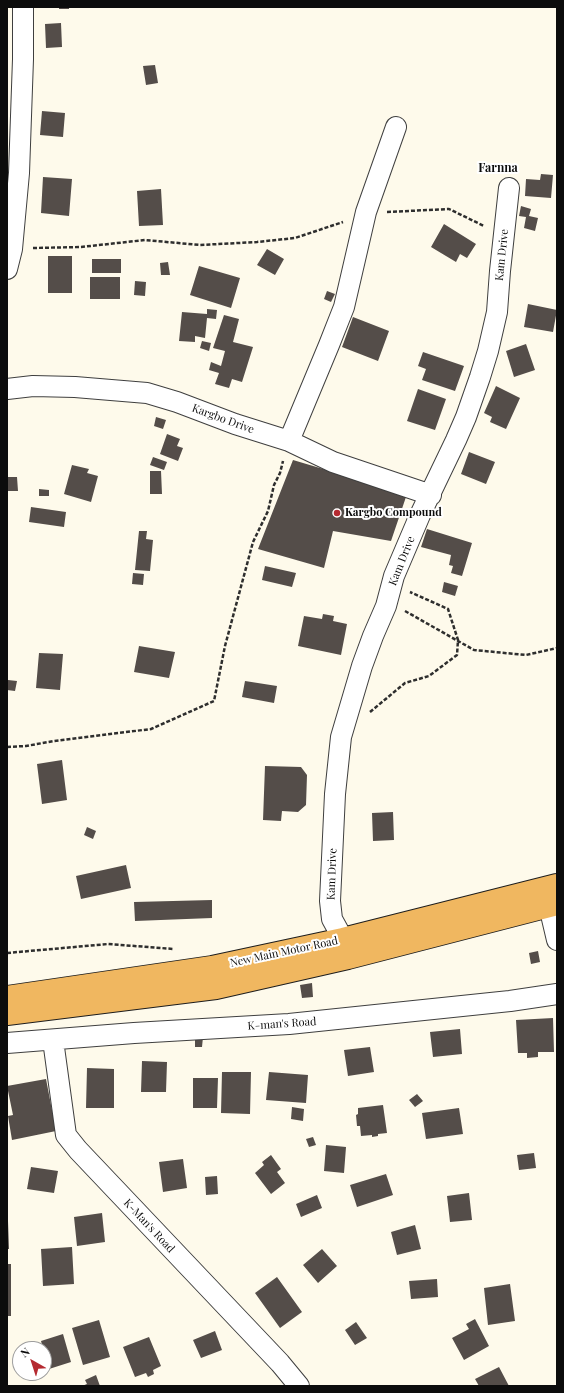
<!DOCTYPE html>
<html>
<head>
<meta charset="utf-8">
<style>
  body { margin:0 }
  #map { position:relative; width:564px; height:1393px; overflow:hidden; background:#fefaeb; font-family:"Playfair Display",serif }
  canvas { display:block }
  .frame { position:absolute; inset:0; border:8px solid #0c0c0c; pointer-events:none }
  .north { position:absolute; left:12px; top:1341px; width:40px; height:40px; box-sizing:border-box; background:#fff; border:1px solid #9e9e9e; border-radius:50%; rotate:321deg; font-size:11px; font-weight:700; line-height:16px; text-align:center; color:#0c0c0c }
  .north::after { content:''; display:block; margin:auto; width:14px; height:18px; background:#b52a31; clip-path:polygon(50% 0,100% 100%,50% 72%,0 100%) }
</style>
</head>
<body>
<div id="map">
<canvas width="564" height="1393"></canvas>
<div class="frame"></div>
<div class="north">N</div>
</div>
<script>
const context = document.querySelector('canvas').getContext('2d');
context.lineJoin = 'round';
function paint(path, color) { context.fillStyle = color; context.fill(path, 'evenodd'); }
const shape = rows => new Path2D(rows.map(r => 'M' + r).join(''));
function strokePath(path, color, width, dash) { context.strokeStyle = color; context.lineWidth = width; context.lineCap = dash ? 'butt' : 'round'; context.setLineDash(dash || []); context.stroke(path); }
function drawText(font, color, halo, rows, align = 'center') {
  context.font = font + ' "Playfair Display",serif'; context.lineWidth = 4; context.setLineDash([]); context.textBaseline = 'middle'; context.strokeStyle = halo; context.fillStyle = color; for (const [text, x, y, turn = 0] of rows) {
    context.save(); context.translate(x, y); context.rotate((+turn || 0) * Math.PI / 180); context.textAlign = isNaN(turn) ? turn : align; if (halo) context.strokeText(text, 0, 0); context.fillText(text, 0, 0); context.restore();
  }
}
paint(shape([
  [59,7,69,7,69,9,59,9],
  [61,23,62,47,46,48,45,24],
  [155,65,158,83,146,85,143,66],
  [42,111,65,113,63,137,40,135],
  [541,174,553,175,551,198,525,196,526,179,540,180],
  [43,177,72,179,69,216,41,213],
  [161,189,163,225,139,226,137,191],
  [521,206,531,209,529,216,538,218,535,231,524,228,526,217,519,216],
  [444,224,476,244,467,258,460,254,456,262,431,247],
  [267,249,284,259,275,275,257,265],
  [48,256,72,256,72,293,48,293],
  [92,259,121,259,121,273,92,273],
  [168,262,170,275,161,275,160,263],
  [199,266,240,278,231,308,190,295],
  [90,277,120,277,120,299,90,299],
  [135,281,146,282,145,296,134,295],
  [327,291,335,294,331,302,324,299],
  [528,304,557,310,553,332,524,327],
  [207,309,217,310,216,319,207,318,205,338,195,336,195,342,179,341,182,312,207,314],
  [224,315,239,319,233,342,253,347,242,382,232,379,229,388,215,384,219,373,209,370,211,362,221,366,225,351,213,348],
  [353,317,389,331,378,361,342,347],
  [202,341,211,343,209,351,200,348],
  [526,344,535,370,514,377,506,351],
  [423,352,464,366,455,391,422,380,426,369,418,366],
  [496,386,520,398,506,429,490,422,492,417,484,413],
  [418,389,446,399,435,430,407,421],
  [156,417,166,420,163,429,154,426],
  [167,434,180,439,177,446,183,448,178,461,160,454],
  [469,452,495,462,486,484,461,474],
  [153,457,167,462,164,470,150,465],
  [293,460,407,494,391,541,333,531,324,568,258,549],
  [72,465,89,469,87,473,98,476,91,502,64,494],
  [150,471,161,471,162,494,150,494],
  [7,477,17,477,18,491,7,491],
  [39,489,49,490,49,496,39,496],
  [31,507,66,512,64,527,29,522],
  [427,529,472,543,462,576,451,573,453,566,449,565,451,555,421,547],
  [139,531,147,531,146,539,153,540,150,571,135,570],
  [265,566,296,573,292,587,262,580],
  [133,573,144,574,143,585,132,584],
  [444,582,458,586,455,596,442,592],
  [323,614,334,616,333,621,347,624,341,655,298,646,304,616,322,619],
  [139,646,175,652,169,678,134,672],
  [39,653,63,654,60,690,36,688],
  [8,680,17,681,15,691,7,690],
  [245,681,277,686,274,703,242,697],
  [62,760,67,800,42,804,37,764],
  [265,766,301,767,307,775,306,805,298,812,282,811,281,821,263,820],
  [393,812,394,840,373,841,372,813],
  [87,827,96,831,93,839,84,835],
  [126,865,131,888,81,899,76,876],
  [212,900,212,918,135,921,134,902],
  [538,951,540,962,531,964,529,953],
  [312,983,313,997,302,998,300,985],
  [553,1018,554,1052,538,1052,538,1057,527,1058,527,1053,518,1053,516,1020],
  [460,1029,462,1054,433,1057,430,1032],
  [195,1037,203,1037,202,1047,195,1047],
  [370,1047,374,1072,348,1076,344,1050],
  [142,1061,167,1062,166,1092,141,1092],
  [87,1068,114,1069,114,1108,86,1108],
  [222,1072,251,1072,250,1114,221,1113],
  [269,1072,308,1075,306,1103,266,1100],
  [193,1078,218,1078,217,1108,193,1108],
  [46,1079,56,1131,12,1140,8,1116,13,1115,7,1086],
  [417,1094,423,1101,415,1107,409,1100],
  [383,1105,387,1133,378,1134,378,1136,372,1137,372,1135,361,1136,360,1126,357,1126,356,1115,358,1114,358,1108],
  [292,1107,304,1109,303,1121,291,1119],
  [459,1108,463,1134,426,1139,422,1113],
  [313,1137,316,1145,309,1147,306,1139],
  [326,1145,346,1147,344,1173,324,1171],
  [534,1153,536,1168,519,1170,517,1155],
  [271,1155,281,1169,277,1172,285,1183,271,1194,255,1173,264,1165,262,1162],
  [183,1159,187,1188,163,1192,159,1162],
  [31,1167,58,1171,54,1193,27,1189],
  [386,1174,393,1195,357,1207,350,1185],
  [217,1176,218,1194,206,1195,205,1177],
  [469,1193,472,1220,450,1222,447,1196],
  [317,1195,322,1208,301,1217,296,1204],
  [102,1213,105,1242,77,1246,74,1217],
  [8,1221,9,1249,7,1249,7,1222],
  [415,1225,421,1249,397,1255,391,1232],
  [72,1247,74,1284,43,1286,41,1249],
  [322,1249,337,1266,318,1283,303,1265],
  [7,1264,11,1264,11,1316,7,1316],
  [277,1277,302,1312,280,1328,255,1293],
  [437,1279,438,1297,411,1299,409,1281],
  [510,1284,515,1321,488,1325,484,1288],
  [475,1319,489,1346,464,1360,452,1338,469,1329,466,1324],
  [99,1320,110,1357,83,1365,72,1328],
  [356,1322,367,1338,355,1345,345,1330],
  [215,1331,222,1350,201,1358,193,1340],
  [63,1334,71,1362,49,1369,41,1341],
  [149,1337,161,1366,153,1370,154,1374,148,1377,146,1373,135,1377,123,1347],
  [499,1367,509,1386,479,1386,475,1379],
  [96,1375,100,1386,82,1386,87,1384,85,1380]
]), '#544d49');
const minor = shape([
  [7,269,12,249,19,173,23,59,23,7],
  [7,389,33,386,75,387,147,393,177,402,235,424,289,441,333,462,431,495],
  [289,441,329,345,344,307,366,212,396,127],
  [549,906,557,940],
  [343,939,332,919,330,901,335,794,341,737,362,666,373,636,386,606,394,576,420,515,456,440,466,417,480,377,488,351,497,312,500,271,509,188],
  [53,1040,66,1135,78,1150,280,1363,299,1386],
  [7,1043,134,1033,289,1024,510,1001,557,994]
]);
const trunk = shape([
  [7,997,212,967,343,939,557,885],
  [7,1014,216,988,348,958,557,904]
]);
strokePath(minor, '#3f3f3f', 22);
strokePath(trunk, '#1d1d1d', 24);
strokePath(shape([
  [387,212,449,209,484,226],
  [33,248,81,247,145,240,200,245,257,242,295,238,343,222],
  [405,611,474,650,526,655,557,648],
  [370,712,405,683,429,676,457,655,458,640,448,609,410,592],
  [7,747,26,746,54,741,151,729,214,701,225,646,253,542,268,511,274,485,280,473,283,461],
  [7,953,108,944,174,949]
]), '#2e2e2e', 2.5, [4, 2]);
strokePath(minor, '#fff', 20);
strokePath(trunk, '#f0b760', 22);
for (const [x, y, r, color] of [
  [337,513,4,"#b52a31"]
]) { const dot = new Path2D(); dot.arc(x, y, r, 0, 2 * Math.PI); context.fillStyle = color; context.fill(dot); strokePath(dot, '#fff', 1.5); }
drawText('11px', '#0c0c0c', '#fff', [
  ["Kam Drive",502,255,-84],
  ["Kargbo Drive",223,419,20],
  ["Kam Drive",402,561,-68],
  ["Kam Drive",332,874,-88],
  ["New Main Motor Road",284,952,-12],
  ["K-man's Road",282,1024,-4],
  ["K-Man's Road",149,1226,47]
]);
drawText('bold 11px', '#0c0c0c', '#fff', [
  ["Kargbo Compound",345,513]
], 'left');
drawText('bold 12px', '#0c0c0c', '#fff', [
  ["Farnna",498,168]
]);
</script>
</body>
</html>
